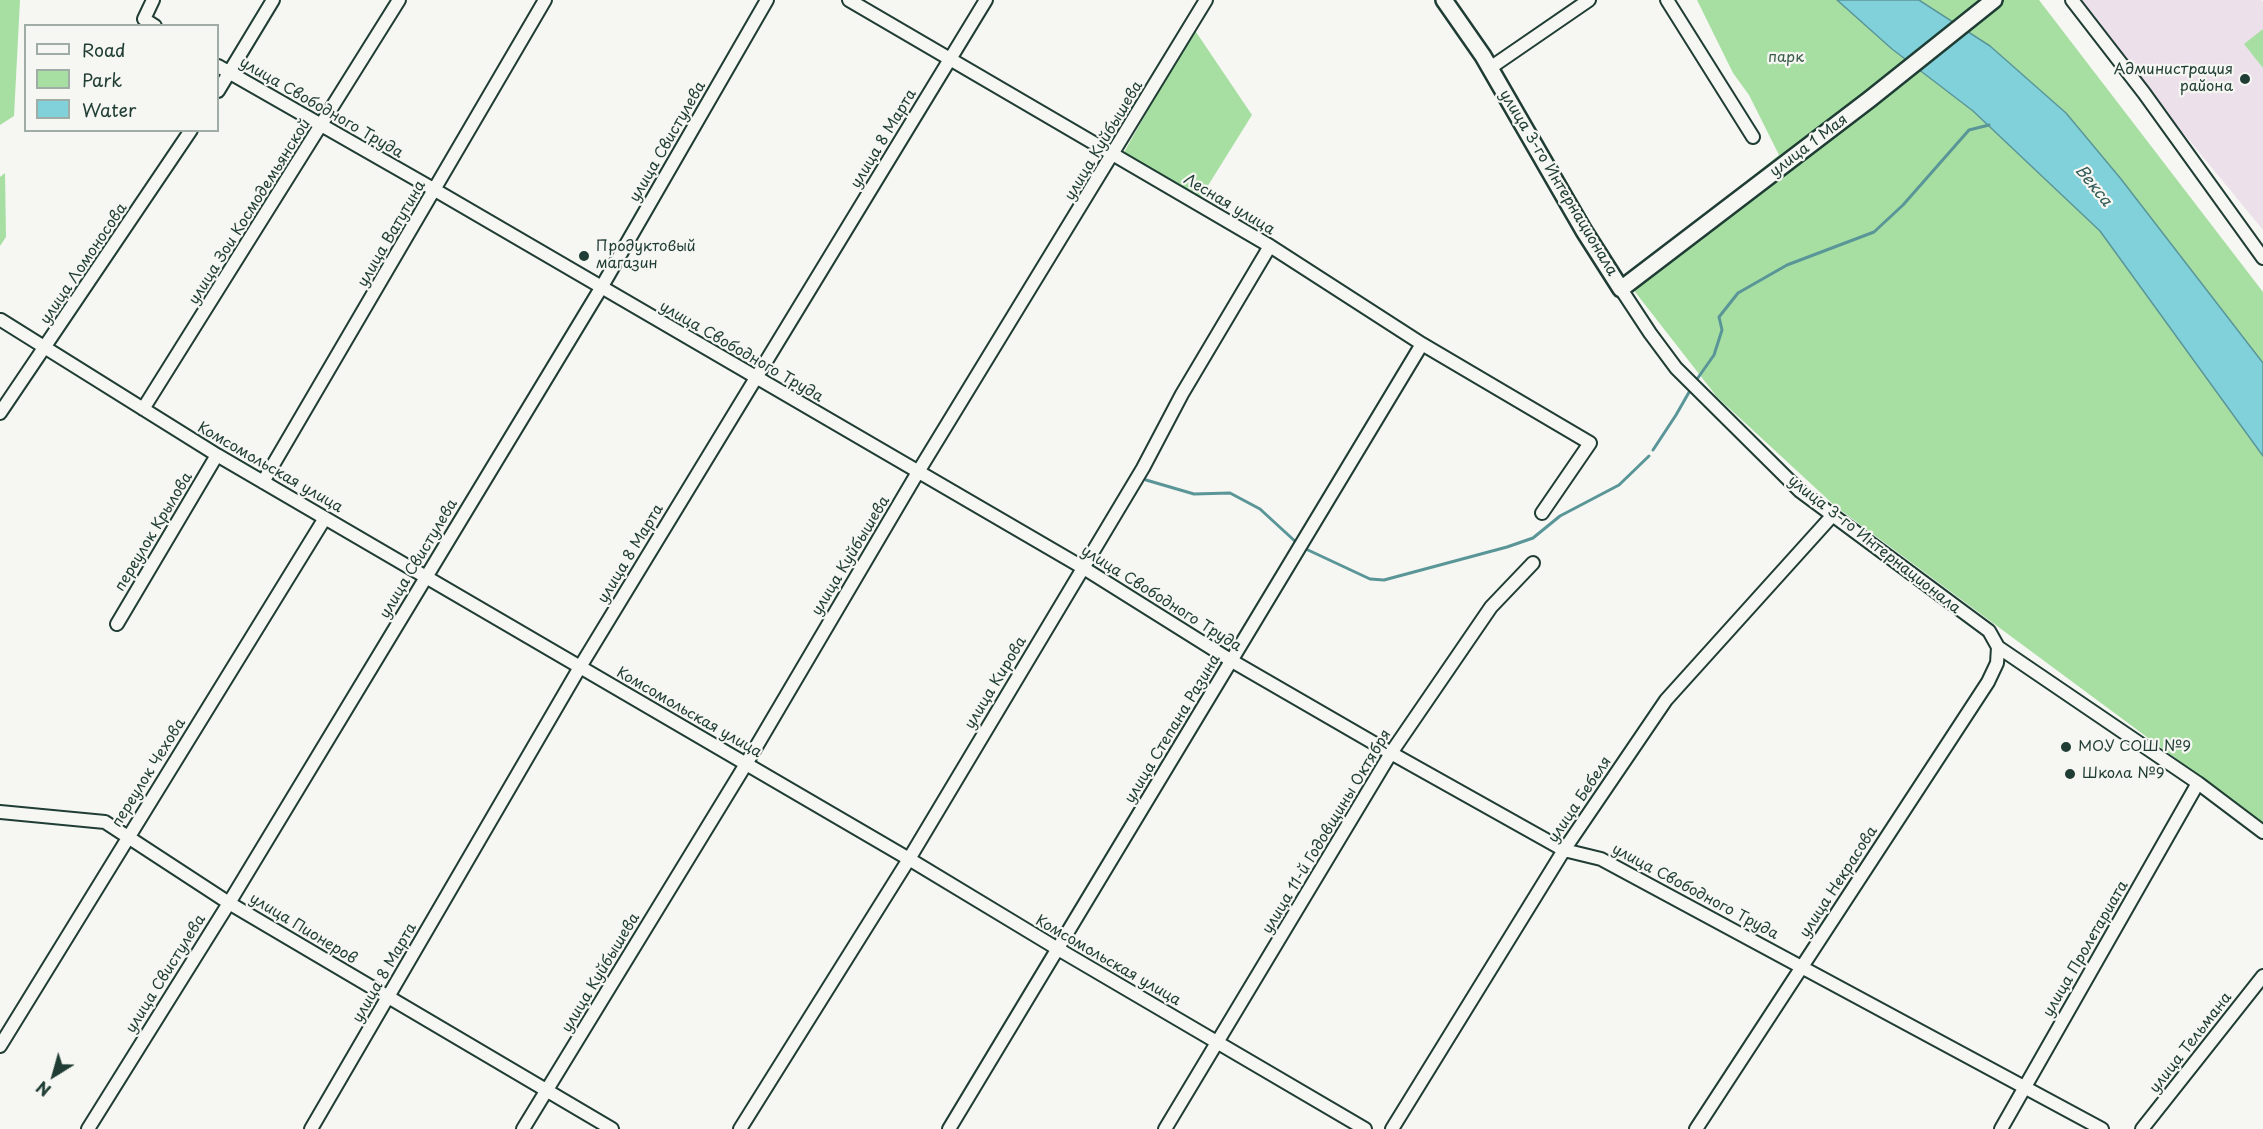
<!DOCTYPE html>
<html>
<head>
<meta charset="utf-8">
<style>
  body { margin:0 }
  #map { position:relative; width:2263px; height:1129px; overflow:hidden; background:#f6f6f2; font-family:"Playpen Sans",sans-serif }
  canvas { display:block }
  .legend { position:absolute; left:24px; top:24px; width:195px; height:108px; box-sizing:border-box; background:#f6f6f2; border:2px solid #a0aca6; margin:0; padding:8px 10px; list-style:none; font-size:18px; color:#1f3d34 }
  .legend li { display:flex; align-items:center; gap:12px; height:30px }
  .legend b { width:30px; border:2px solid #a0aca6 }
  .north { position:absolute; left:24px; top:1045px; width:60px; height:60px; -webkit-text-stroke:4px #f6f6f2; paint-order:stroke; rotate:217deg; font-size:16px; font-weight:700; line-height:24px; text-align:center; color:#1f3d34 }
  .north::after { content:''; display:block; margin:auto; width:21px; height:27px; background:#1f3d34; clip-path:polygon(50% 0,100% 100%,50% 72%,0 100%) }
</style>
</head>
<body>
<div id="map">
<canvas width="2263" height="1129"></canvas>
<ul class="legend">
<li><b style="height:8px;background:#f6f6f2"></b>Road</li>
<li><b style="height:16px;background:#a7dfa3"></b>Park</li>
<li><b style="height:16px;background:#81d1db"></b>Water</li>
</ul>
<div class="north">N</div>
</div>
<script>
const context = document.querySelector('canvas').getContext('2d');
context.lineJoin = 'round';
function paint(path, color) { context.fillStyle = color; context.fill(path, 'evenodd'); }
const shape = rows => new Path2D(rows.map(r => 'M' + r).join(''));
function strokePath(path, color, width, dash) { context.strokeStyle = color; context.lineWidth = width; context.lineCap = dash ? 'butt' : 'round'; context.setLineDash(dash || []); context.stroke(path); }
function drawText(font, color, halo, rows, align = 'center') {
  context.font = font + ' "Playpen Sans",sans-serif'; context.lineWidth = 4.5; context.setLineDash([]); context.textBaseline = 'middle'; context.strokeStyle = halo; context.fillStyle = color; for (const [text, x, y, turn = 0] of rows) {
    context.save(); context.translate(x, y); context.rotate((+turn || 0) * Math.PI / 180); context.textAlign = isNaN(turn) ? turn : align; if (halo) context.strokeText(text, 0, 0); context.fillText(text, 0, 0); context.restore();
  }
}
paint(shape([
  [2074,0,2261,0,2263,2,2263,230]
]), '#ece0ea');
paint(shape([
  [0,0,20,0,14,116,0,125],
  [1697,0,1837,0,1892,49,1973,111,2100,231,2263,456,2263,823,1835,506,1717,397,1625,279,1779,155,1749,95,1733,73],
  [1919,0,2039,0,2263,292,2263,363,2121,179,2066,113,1990,46],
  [1194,29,1252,115,1199,200,1123,154],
  [2263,29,2263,68,2244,44],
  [5,173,6,237,0,246,0,177]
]), '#a7dfa3');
const water = shape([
  [1837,0,1919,0,1990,46,2066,113,2121,179,2263,363,2263,456,2100,231,1973,111,1892,49,1837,0]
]);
paint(water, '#81d1db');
strokePath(water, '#5a9698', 1.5);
strokePath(shape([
  [1695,382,1714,355,1722,330,1719,317,1738,293,1787,265,1874,232,1903,205,1969,130,1989,125],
  [1653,450,1676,415,1692,387],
  [1146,480,1194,494,1230,493,1260,509,1297,543],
  [1308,550,1370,579,1384,580,1507,547,1533,538,1560,516,1619,485,1649,456]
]), '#5a9698', 3);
const minor = shape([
  [153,0,144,19,155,26],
  [849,0,1270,246,1422,344,1590,443,1542,513],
  [1667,0,1753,137],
  [2072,0,2144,93,2263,258],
  [218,66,435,190,1082,567,1232,661,1391,753,1564,850,1601,859,2102,1129],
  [1490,68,1589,0],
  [218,91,273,0],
  [1621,289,1650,333,1676,368,1800,491,1989,631,1998,647,2198,783,2263,832],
  [1,320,217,455,909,859,1058,949,1365,1129],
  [143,409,399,0],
  [0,413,191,130],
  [263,482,545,0],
  [117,624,217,455],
  [0,812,105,822,229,903,612,1129],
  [0,1046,325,518],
  [88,1129,229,903,601,288,767,0],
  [311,1129,580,667,986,0],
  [523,1129,746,764,918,472,1206,0],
  [740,1129,909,859,1143,468,1182,394,1270,246],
  [949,1129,1422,344],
  [1165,1129,1391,753,1491,607,1533,563],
  [1392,1129,1564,850,1666,700,1832,516],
  [1696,1129,1988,682,1997,663,1998,647],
  [2001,1129,2198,783],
  [2142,1129,2263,976]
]);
const major = shape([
  [1444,0,1483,56,1584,231,1621,289,1870,99,1994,0]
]);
strokePath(minor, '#1f3d34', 16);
strokePath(major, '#1f3d34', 20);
strokePath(minor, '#f6f6f2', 12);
strokePath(major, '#f6f6f2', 15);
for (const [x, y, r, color] of [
  [2245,79,6,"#1f3d34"],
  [584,256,6,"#1f3d34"],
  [2066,747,6,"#1f3d34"],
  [2070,774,6,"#1f3d34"]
]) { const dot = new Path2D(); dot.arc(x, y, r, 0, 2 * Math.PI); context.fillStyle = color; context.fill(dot); strokePath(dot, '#f6f6f2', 2); }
drawText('15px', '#3a5d4a', '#f6f6f2', [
  ["парк",1786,58]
]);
drawText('15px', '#1f3d34', '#f6f6f2', [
  ["Администрация",2233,70,"right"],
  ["района",2233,87,"right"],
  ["Продуктовый",596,247],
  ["магазин",596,264],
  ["МОУ СОШ №9",2078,747],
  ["Школа №9",2082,774]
], 'left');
drawText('15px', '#1f3d34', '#f6f6f2', [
  ["улица Свободного Труда",321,108,30],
  ["улица 8 Марта",884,139,-59],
  ["улица Куйбышева",1104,141,-59],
  ["улица Свистулева",668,142,-60],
  ["улица 1 Мая",1809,146,-37],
  ["улица 3-го Интернационала",1558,183,59],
  ["Лесная улица",1229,205,31],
  ["улица Зои Космодемьянской",250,212,-58],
  ["улица Ватутина",392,234,-60],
  ["улица Ломоносова",84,264,-56],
  ["улица Свободного Труда",741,352,30],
  ["Комсомольская улица",270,468,30],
  ["переулок Крылова",154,532,-59],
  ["улица 3-го Интернационала",1874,545,38],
  ["улица 8 Марта",631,554,-59],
  ["улица Куйбышева",851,556,-59],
  ["улица Свистулева",419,559,-59],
  ["улица Свободного Труда",1161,599,32],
  ["улица Кирова",996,683,-59],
  ["Комсомольская улица",689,713,30],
  ["улица Степана Разина",1173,729,-59],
  ["переулок Чехова",149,773,-58],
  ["улица Бебеля",1580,800,-56],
  ["улица 11-й Годовщины Октября",1327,832,-59],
  ["улица Некрасова",1839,882,-57],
  ["улица Свободного Труда",1695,892,28],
  ["улица Пионеров",303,929,31],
  ["улица Пролетариата",2086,949,-60],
  ["Комсомольская улица",1108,961,30],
  ["улица 8 Марта",385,973,-60],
  ["улица Куйбышева",601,973,-59],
  ["улица Свистулева",166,974,-58],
  ["улица Тельмана",2191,1043,-52]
]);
drawText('italic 16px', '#335b55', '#f6f6f2', [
  ["Векса",2093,186,51]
]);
</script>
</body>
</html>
